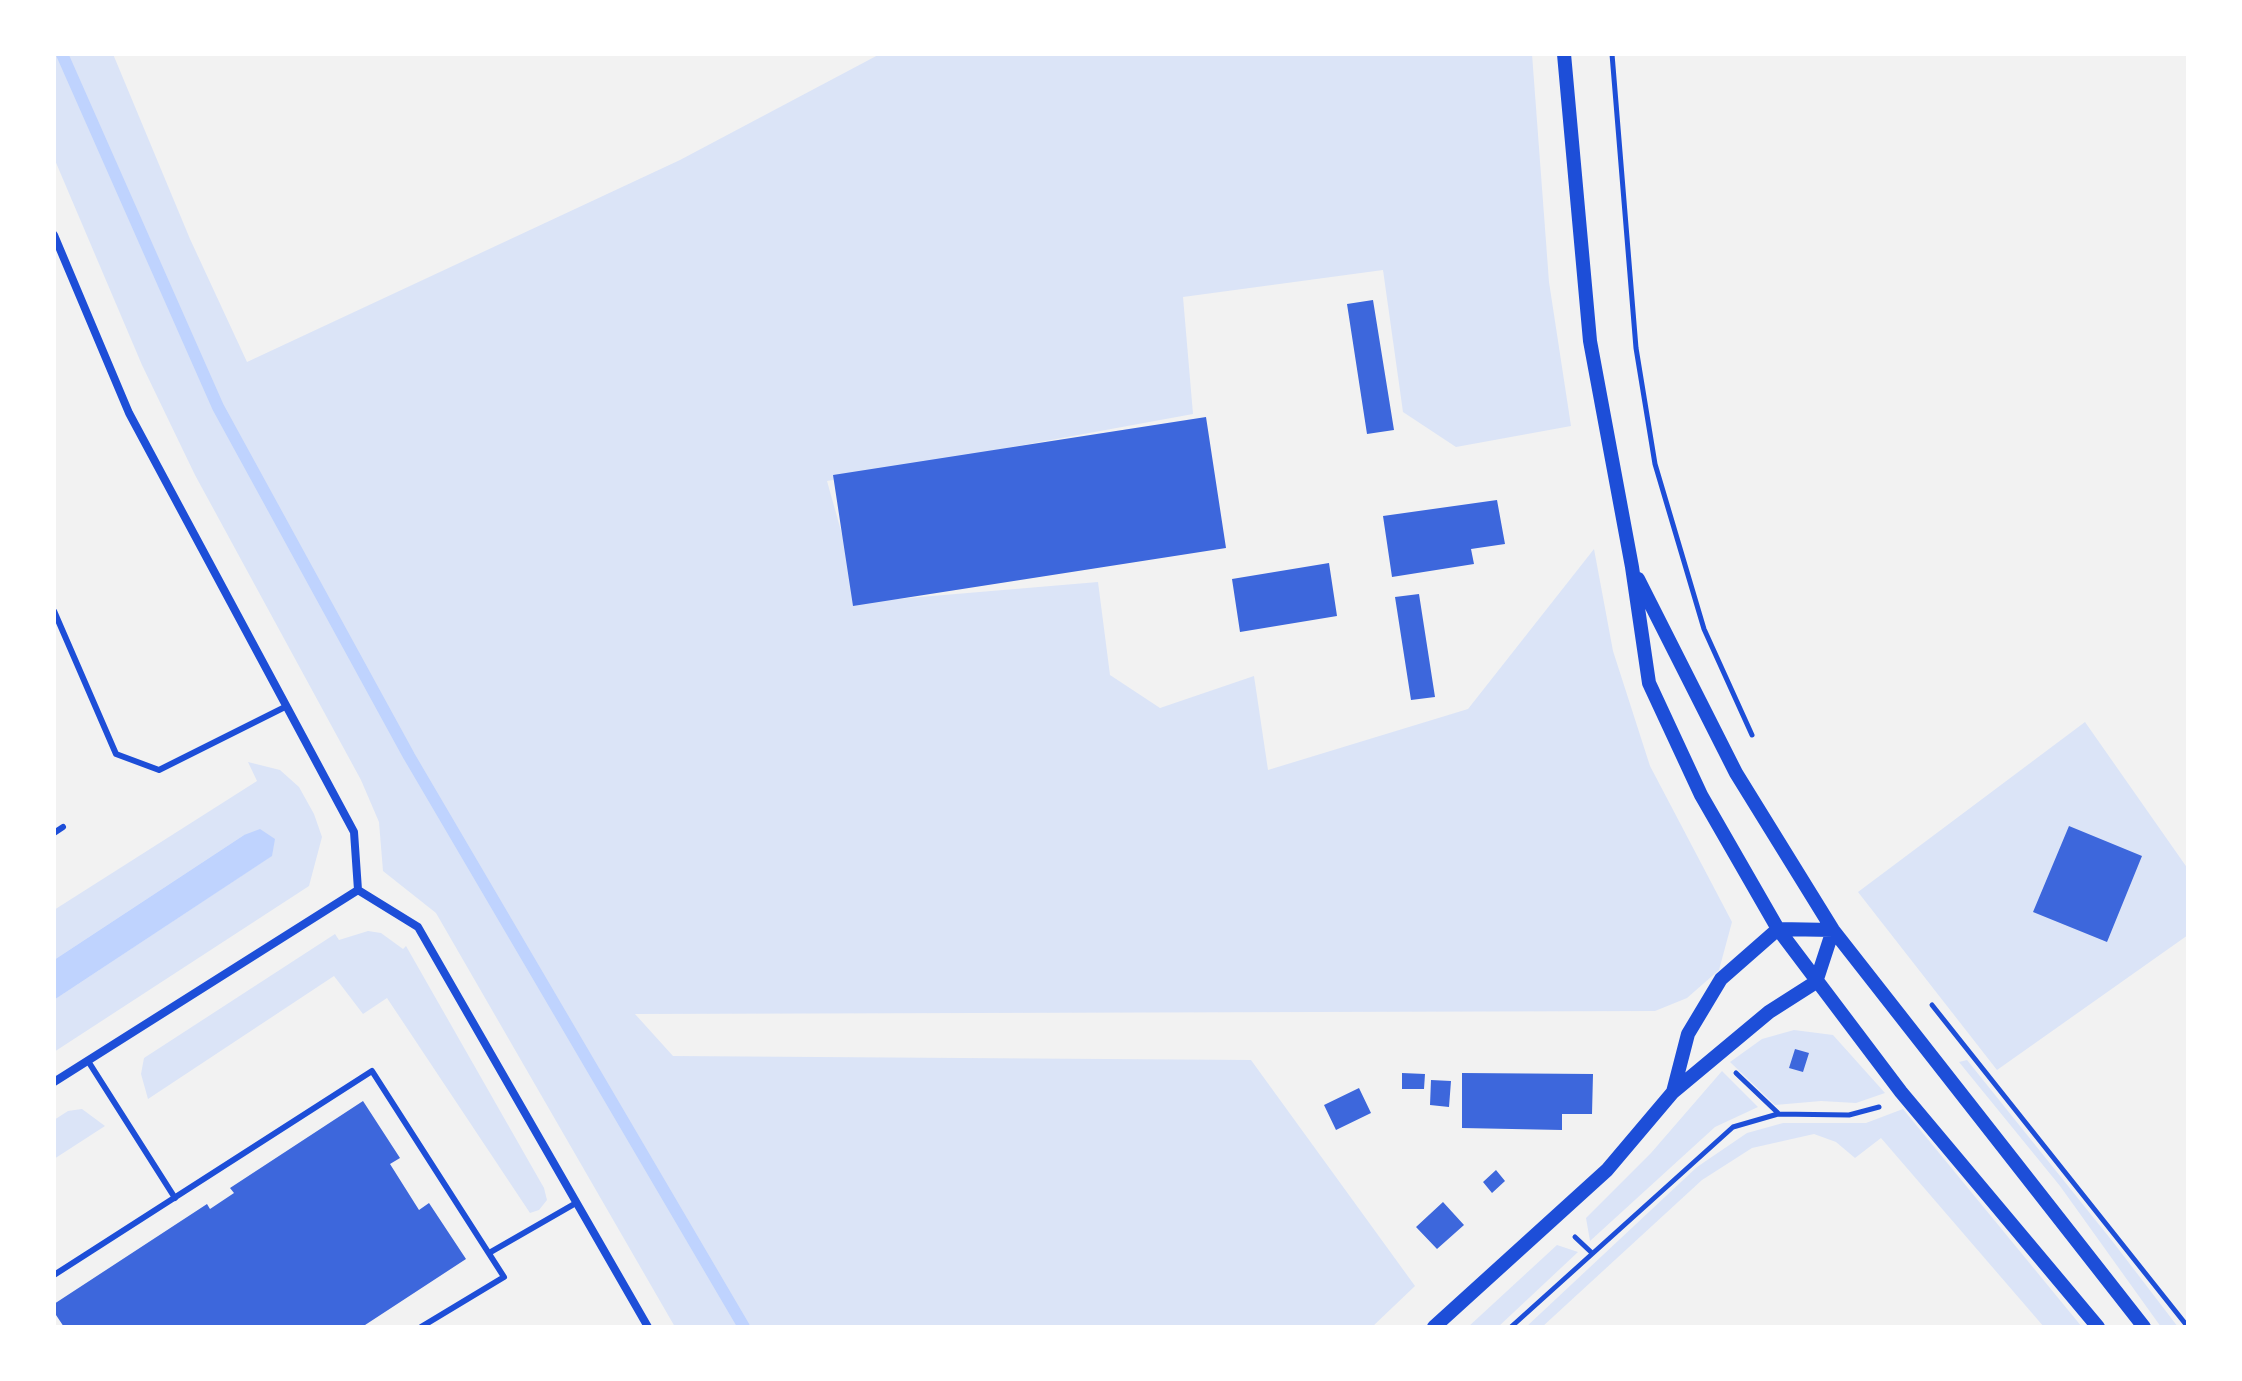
<!DOCTYPE html>
<html>
<head>
<meta charset="utf-8">
<style>
  body { margin:0 }
  #map { position:relative; width:2242px; height:1381px; overflow:hidden; background:#f2f2f2; font-family:"Work Sans",sans-serif }
  canvas { display:block }
  .frame { position:absolute; inset:0; border:56px solid #fff; pointer-events:none }
</style>
</head>
<body>
<div id="map">
<canvas width="2242" height="1381"></canvas>
<div class="frame"></div>
</div>
<script>
const context = document.querySelector('canvas').getContext('2d');
context.lineJoin = 'round';
function paint(path, color) { context.fillStyle = color; context.fill(path, 'evenodd'); }
const shape = rows => new Path2D(rows.map(r => 'M' + r).join(''));
function strokePath(path, color, width, dash) { context.strokeStyle = color; context.lineWidth = width; context.lineCap = dash ? 'butt' : 'round'; context.setLineDash(dash || []); context.stroke(path); }
paint(shape([
  [54,54,113,54,190,239,247,362,680,160,880,54,1532,54,1549,282,1571,426,1456,447,1403,412,1383,270,1183,297,1193,414,827,481,861,602,1098,582,1110,675,1160,708,1254,676,1268,770,1468,709,1594,549,1613,651,1650,766,1732,922,1719,970,1687,998,1655,1011,635,1014,673,1056,1251,1060,1415,1286,1372,1327,675,1327,436,913,383,871,379,822,361,780,195,475,142,365,54,158],
  [2085,722,2188,869,2188,935,1997,1070,1858,892],
  [248,762,280,770,299,787,314,814,322,837,309,886,54,1052,54,1000,271,856,244,835,54,960,54,910,257,781],
  [368,931,381,933,403,949,406,946,544,1188,547,1200,539,1210,530,1213,387,998,363,1014,334,976,148,1099,141,1074,144,1058,335,934,339,940],
  [1794,1030,1833,1035,1885,1093,1856,1103,1821,1101,1775,1105,1730,1062,1762,1039],
  [1967,1060,2113,1242,2178,1327,2161,1327,2060,1186,1959,1062],
  [1722,1071,1758,1107,1715,1127,1590,1241,1586,1218,1651,1153],
  [82,1109,105,1126,54,1159,54,1120,68,1111],
  [1903,1109,2082,1327,2044,1327,1881,1138,1855,1158,1836,1142,1814,1134,1752,1148,1702,1180,1542,1327,1526,1327,1697,1167,1747,1133,1783,1123,1866,1123],
  [1557,1245,1578,1252,1498,1327,1468,1327]
]), '#dbe4f7');
paint(shape([
  [260,829,275,839,272,856,54,1000,54,960,244,835]
]), '#bfd3fe');
strokePath(shape([
  [62,54,218,407,409,756,744,1327]
]), '#bfd3fe', 12);
paint(shape([
  [1373,300,1394,430,1367,434,1347,304],
  [1206,417,1226,548,853,606,833,475],
  [1497,500,1505,544,1471,549,1474,564,1392,577,1383,516],
  [1329,563,1337,616,1240,632,1232,579],
  [1419,594,1435,697,1411,700,1395,597],
  [2069,826,2142,856,2107,942,2033,912],
  [1795,1049,1809,1053,1803,1072,1789,1068],
  [1402,1073,1425,1074,1424,1089,1402,1089],
  [1462,1073,1593,1074,1592,1114,1562,1114,1562,1130,1462,1128],
  [1431,1080,1451,1081,1449,1107,1430,1105],
  [1359,1088,1371,1113,1336,1130,1324,1105],
  [363,1101,400,1158,390,1164,419,1210,429,1203,466,1259,362,1327,64,1327,54,1312,54,1304,207,1204,210,1209,234,1193,230,1188],
  [1496,1170,1505,1181,1492,1193,1483,1182],
  [1443,1202,1464,1225,1437,1249,1416,1227]
]), '#3d67dc');
strokePath(shape([
  [1612,54,1636,348,1655,464,1704,629,1752,735],
  [1932,1005,2188,1327],
  [1736,1073,1778,1113],
  [1575,1237,1592,1253],
  [1511,1327,1733,1127,1778,1114,1849,1115,1879,1107]
]), '#1d4ed8', 5);
strokePath(shape([
  [54,611,116,754,159,770,287,706],
  [54,833,63,827],
  [88,1061,175,1198],
  [489,1253,576,1203],
  [54,1275,372,1071,504,1277,421,1327]
]), '#1d4ed8', 6);
strokePath(shape([
  [54,235,129,413,354,832,358,890,418,927,648,1327],
  [54,1082,358,890]
]), '#1d4ed8', 8);
strokePath(shape([
  [1564,54,1590,341,1632,567,1649,683,1701,795,1778,929,1901,1092,2098,1327],
  [1638,579,1736,773,1833,930,2144,1327],
  [1673,1092,1688,1034,1721,979,1778,929,1833,930],
  [1434,1327,1607,1170,1673,1092,1769,1012,1816,982,1833,930]
]), '#1d4ed8', 14);
</script>
</body>
</html>
